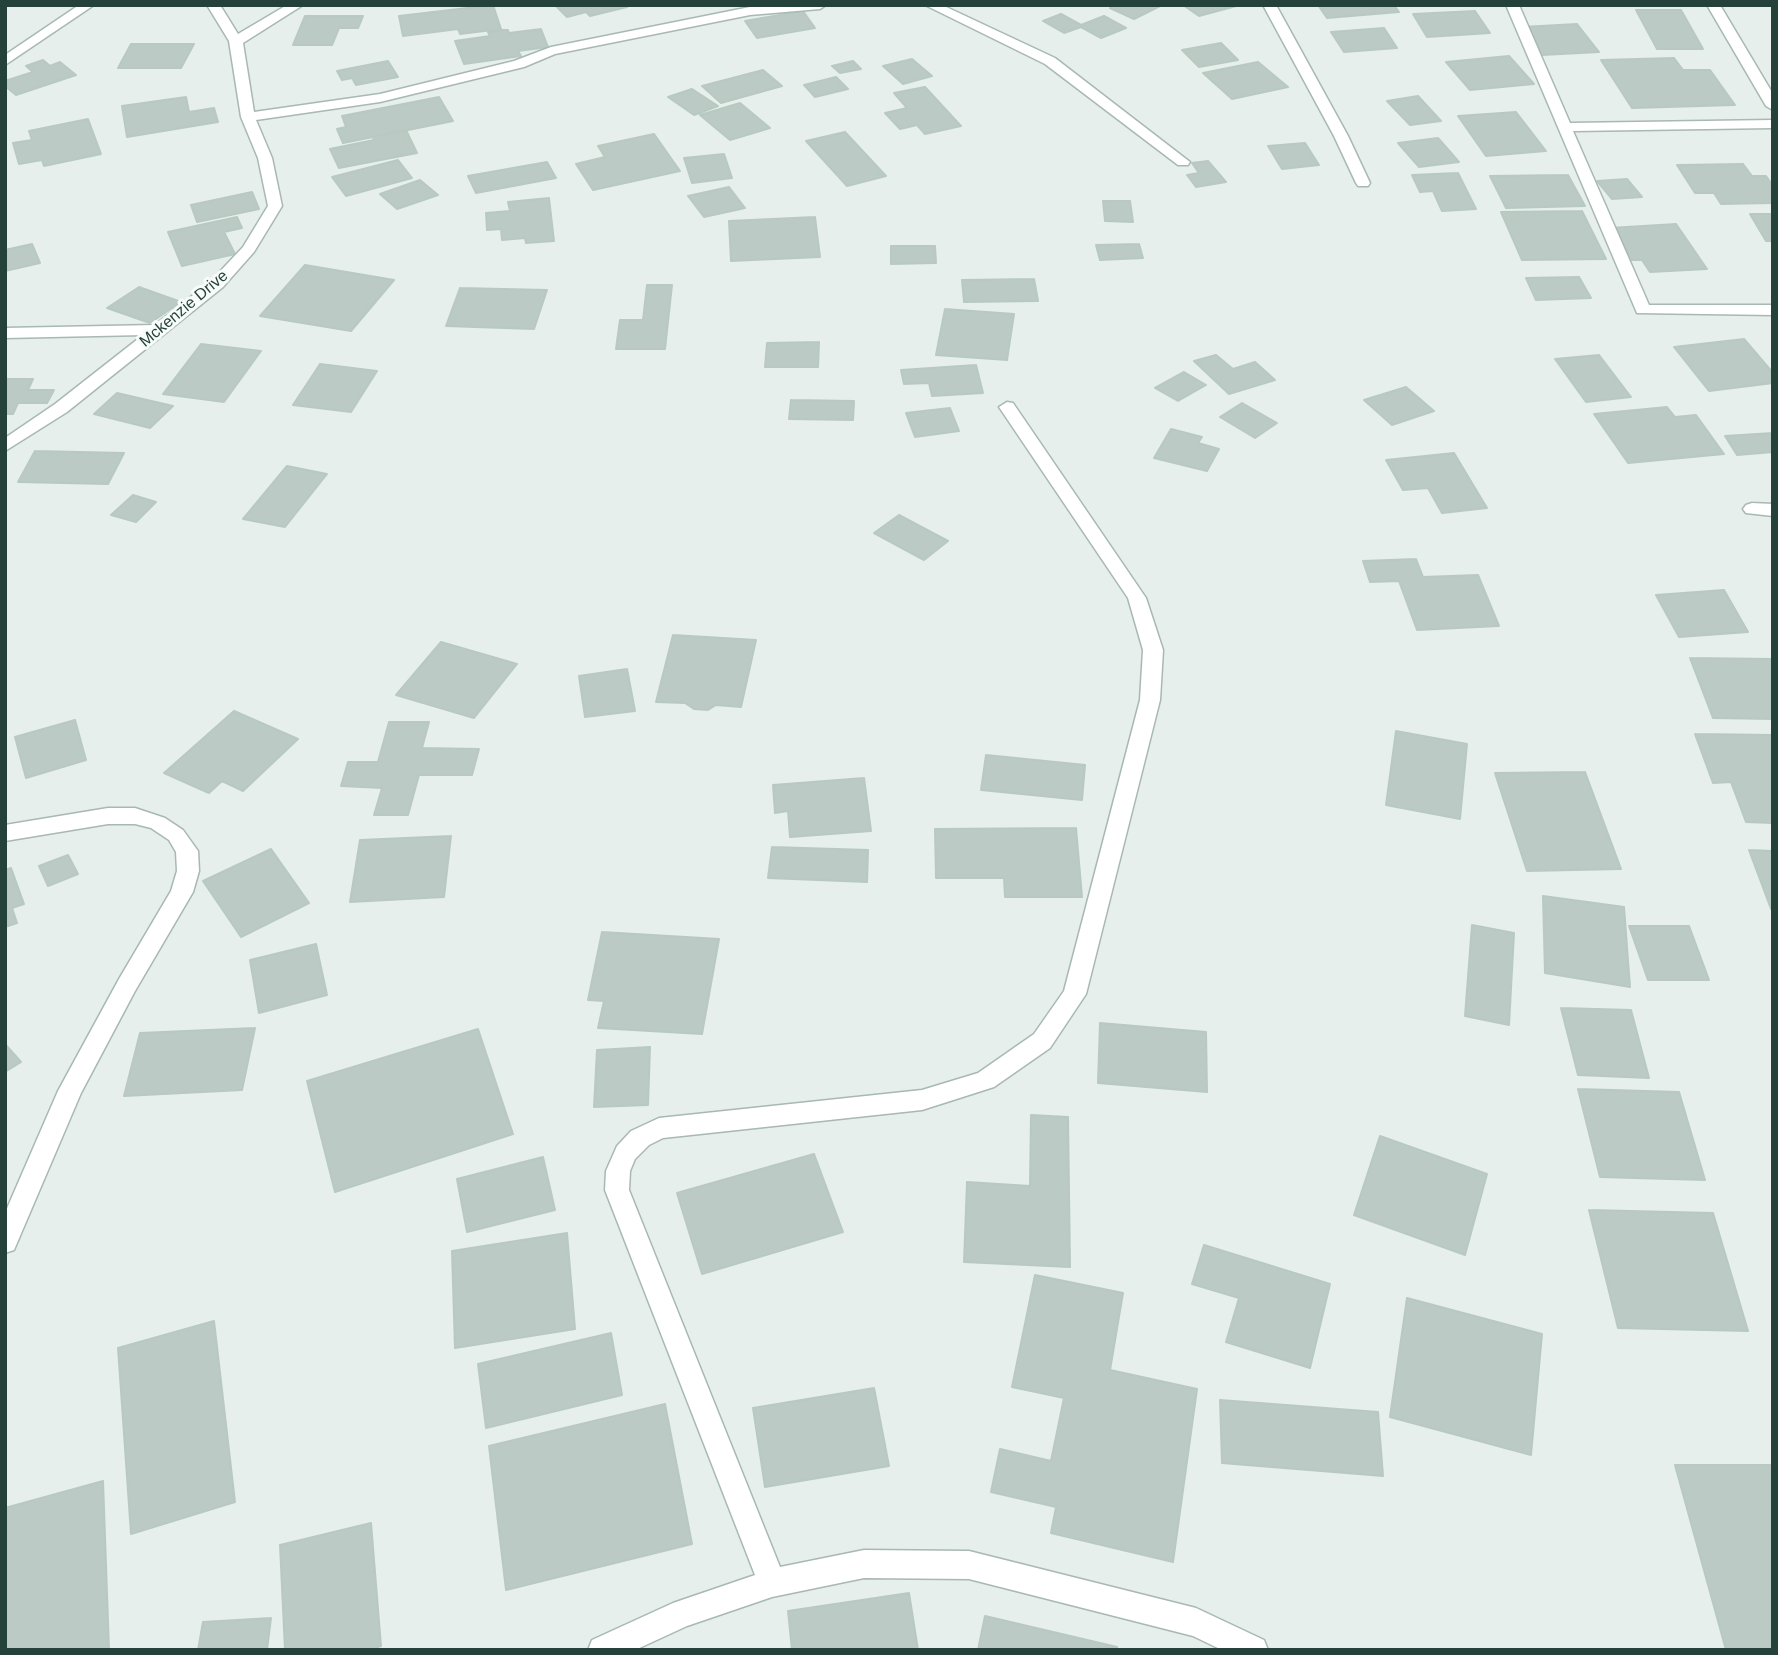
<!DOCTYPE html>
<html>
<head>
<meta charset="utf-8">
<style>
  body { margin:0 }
  #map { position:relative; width:1778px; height:1655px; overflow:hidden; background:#e6efeb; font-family:Helvetica,sans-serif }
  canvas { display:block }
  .frame { position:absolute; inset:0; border:7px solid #24423a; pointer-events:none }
</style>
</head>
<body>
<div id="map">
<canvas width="1778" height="1655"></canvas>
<div class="frame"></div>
</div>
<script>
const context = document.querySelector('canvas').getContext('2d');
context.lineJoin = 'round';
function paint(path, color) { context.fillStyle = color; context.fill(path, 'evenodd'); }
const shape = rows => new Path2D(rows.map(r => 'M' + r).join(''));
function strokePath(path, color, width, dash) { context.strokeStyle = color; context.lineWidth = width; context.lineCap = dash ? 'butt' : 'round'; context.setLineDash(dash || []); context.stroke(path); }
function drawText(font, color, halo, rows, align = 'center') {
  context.font = font + ' Helvetica,sans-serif'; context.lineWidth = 6; context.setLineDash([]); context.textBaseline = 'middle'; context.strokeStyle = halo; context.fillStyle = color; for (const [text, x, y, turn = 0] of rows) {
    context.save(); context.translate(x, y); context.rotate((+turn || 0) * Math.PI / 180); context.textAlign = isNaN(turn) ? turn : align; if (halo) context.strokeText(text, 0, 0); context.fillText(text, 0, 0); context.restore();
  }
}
const building = shape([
  [493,5,501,29,460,34,458,29,403,36,399,16,493,5],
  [555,5,625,5,627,7,590,16,586,12,567,17,555,5],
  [1115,5,1162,5,1134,19,1110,8,1115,5],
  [1183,5,1240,5,1199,16,1183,5],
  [1318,5,1394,5,1399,12,1327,18,1318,5],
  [1636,10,1681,10,1703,49,1657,49,1636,10],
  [803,11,815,28,757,38,745,21,803,11],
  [1475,11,1490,33,1427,37,1413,14,1475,11],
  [1061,14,1081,25,1104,16,1126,28,1101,38,1081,27,1064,33,1043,21,1061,14],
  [305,16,363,16,358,28,339,28,332,45,293,45,305,16],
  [1577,24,1599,52,1542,55,1522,27,1577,24],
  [1384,28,1397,48,1344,52,1331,32,1384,28],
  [541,29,548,47,518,51,521,56,464,64,455,41,490,36,488,32,502,30,508,30,509,33,541,29],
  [1221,43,1238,60,1199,67,1182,50,1221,43],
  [131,44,194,44,181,68,118,68,131,44],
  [1509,56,1534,84,1470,90,1446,62,1509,56],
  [1674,58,1683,70,1710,70,1735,105,1632,108,1601,60,1674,58],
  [912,59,932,76,903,84,883,66,912,59],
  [43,60,50,66,60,62,76,75,16,95,5,86,5,81,33,72,26,66,43,60],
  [388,61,398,77,356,85,352,78,342,80,337,71,388,61],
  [853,61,861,69,840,73,832,66,853,61],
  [1258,62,1288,87,1232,99,1203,73,1258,62],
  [763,70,782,86,721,103,702,86,763,70],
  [836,77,848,89,815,97,804,85,836,77],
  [925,87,961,126,925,134,917,125,900,129,885,113,907,108,894,93,925,87],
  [692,89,718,106,694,115,668,97,692,89],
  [1418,96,1441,121,1410,125,1387,101,1418,96],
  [186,97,189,112,214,108,218,122,127,137,122,106,186,97],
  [439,97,453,121,343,143,337,129,346,127,342,116,439,97],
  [740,103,770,128,730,140,700,115,740,103],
  [1516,112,1546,151,1486,156,1458,116,1516,112],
  [88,119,101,154,44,166,42,160,19,164,13,143,32,140,29,131,88,119],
  [406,130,417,153,339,168,330,149,374,140,373,137,406,130],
  [845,132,886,176,847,186,806,141,845,132],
  [654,134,680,171,593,190,576,164,605,157,598,146,654,134],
  [1438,138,1459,162,1419,167,1398,143,1438,138],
  [1305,143,1319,165,1282,169,1268,146,1305,143],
  [724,154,732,178,692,183,684,158,724,154],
  [398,160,412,178,346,196,332,177,398,160],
  [1208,161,1226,182,1196,187,1187,175,1199,173,1192,163,1208,161],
  [547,162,556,178,476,193,468,176,547,162],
  [1743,164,1752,176,1766,176,1773,186,1773,203,1721,204,1714,193,1695,193,1677,165,1743,164],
  [1458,173,1476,209,1442,211,1433,191,1420,192,1412,175,1458,173],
  [1568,175,1585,206,1506,208,1490,176,1568,175],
  [1627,179,1642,197,1612,199,1597,181,1627,179],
  [420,180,438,195,397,209,380,194,420,180],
  [729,187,745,208,704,217,688,196,729,187],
  [252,192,259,209,197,222,191,205,252,192],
  [549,198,554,241,526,243,525,238,502,240,501,229,487,230,486,213,510,211,508,202,549,198],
  [1103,201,1130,201,1133,222,1105,221,1103,201],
  [1582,211,1606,259,1522,260,1501,212,1582,211],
  [1750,214,1773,214,1773,241,1766,241,1750,214],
  [237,217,242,228,224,232,235,254,182,266,168,232,237,217],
  [815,217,820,257,731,261,729,221,815,217],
  [1676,224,1707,269,1650,272,1642,260,1630,260,1610,228,1676,224],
  [32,244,40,263,5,271,5,250,32,244],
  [1139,244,1143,258,1100,260,1096,245,1139,244],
  [891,246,935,246,936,263,891,264,891,246],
  [305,265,394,280,351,331,260,316,305,265],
  [1579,277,1591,298,1536,300,1526,278,1579,277],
  [1034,279,1038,301,964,302,962,280,1034,279],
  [647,285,672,285,665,349,616,349,620,320,643,320,647,285],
  [139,287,181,302,150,323,107,308,139,287],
  [460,288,547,290,534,329,446,326,460,288],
  [945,309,1014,314,1007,360,936,355,945,309],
  [1744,339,1773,373,1773,383,1709,391,1674,347,1744,339],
  [819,342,818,367,765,367,767,343,819,342],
  [201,344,261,351,224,402,163,394,201,344],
  [1216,355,1233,369,1255,362,1275,380,1229,394,1194,361,1216,355],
  [1599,355,1631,397,1586,402,1555,359,1599,355],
  [320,364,377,371,351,412,293,405,320,364],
  [976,365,983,393,932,396,929,383,904,384,901,370,976,365],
  [1184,372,1206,385,1178,401,1155,388,1184,372],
  [5,379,33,379,28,390,54,390,47,403,18,403,13,414,5,414,5,379],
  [1406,387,1434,411,1392,425,1364,400,1406,387],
  [117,393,173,406,150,428,94,414,117,393],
  [791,400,854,401,853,420,789,419,791,400],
  [1242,403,1277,423,1255,438,1220,417,1242,403],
  [1667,407,1675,417,1696,415,1724,454,1628,463,1594,414,1667,407],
  [950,408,959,431,915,437,906,413,950,408],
  [1171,429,1202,437,1198,443,1219,449,1207,471,1154,458,1171,429],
  [1773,433,1773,452,1737,455,1725,436,1773,433],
  [35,451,124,453,108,484,18,482,35,451],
  [1454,453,1487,508,1442,513,1428,488,1403,490,1386,460,1454,453],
  [287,466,327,474,285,527,243,519,287,466],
  [133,495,156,502,136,522,111,515,133,495],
  [899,515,948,541,924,560,874,533,899,515],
  [1416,559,1423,577,1478,575,1499,626,1417,630,1399,581,1370,582,1363,561,1416,559],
  [1724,590,1748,632,1679,637,1656,595,1724,590],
  [673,635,756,640,741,707,716,705,708,710,694,709,685,703,656,702,673,635],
  [441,642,517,664,474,718,396,695,441,642],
  [1690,658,1772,659,1773,719,1713,718,1690,658],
  [627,669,635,711,585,717,579,676,627,669],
  [234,711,298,739,243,791,222,781,209,793,164,773,234,711],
  [75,720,86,760,26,778,15,737,75,720],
  [389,722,429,722,422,748,479,749,472,775,419,775,408,815,374,815,382,788,341,786,348,762,378,762,389,722],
  [1396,731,1467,744,1460,819,1386,805,1396,731],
  [1695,734,1773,735,1773,823,1746,822,1731,782,1713,783,1695,734],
  [986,755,1085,765,1082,800,981,790,986,755],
  [1585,772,1621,869,1527,871,1495,773,1585,772],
  [864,778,871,831,790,837,788,811,775,813,773,785,864,778],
  [1076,828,1082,897,1005,897,1004,878,936,878,935,829,1076,828],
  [451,836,444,897,350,902,360,840,451,836],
  [772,847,868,850,867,882,768,878,772,847],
  [271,849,309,903,241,937,203,881,271,849],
  [1749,850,1773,851,1773,909,1771,909,1749,850],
  [68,855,78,874,48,886,39,866,68,855],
  [11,868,24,904,12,908,17,923,5,927,5,870,11,868],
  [1543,896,1624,907,1630,987,1545,973,1543,896],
  [1472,925,1514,933,1509,1025,1465,1016,1472,925],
  [1629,926,1689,926,1709,980,1648,980,1629,926],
  [602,932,719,939,702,1034,598,1028,604,1001,588,1000,602,932],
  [316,944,327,995,259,1013,250,960,316,944],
  [1561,1008,1631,1010,1649,1078,1578,1075,1561,1008],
  [1100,1023,1206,1032,1207,1092,1098,1083,1100,1023],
  [255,1028,242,1090,124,1096,140,1033,255,1028],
  [478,1029,513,1134,335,1192,307,1081,478,1029],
  [5,1044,21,1062,5,1072,5,1044],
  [650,1047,648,1105,594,1107,597,1050,650,1047],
  [1578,1089,1679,1092,1705,1180,1600,1177,1578,1089],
  [1031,1115,1068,1117,1070,1267,964,1262,967,1182,1030,1186,1031,1115],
  [1380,1136,1487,1174,1465,1255,1354,1215,1380,1136],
  [814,1154,843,1232,702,1274,677,1193,814,1154],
  [543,1157,555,1210,467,1232,457,1179,543,1157],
  [1589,1210,1713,1213,1748,1331,1618,1328,1589,1210],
  [567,1233,575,1329,455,1348,452,1251,567,1233],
  [1204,1245,1330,1284,1310,1368,1226,1342,1239,1298,1192,1284,1204,1245],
  [1035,1275,1123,1293,1110,1370,1197,1389,1173,1562,1051,1533,1056,1507,991,1492,1000,1449,1051,1461,1064,1398,1012,1387,1035,1275],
  [1407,1298,1542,1334,1531,1455,1390,1417,1407,1298],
  [214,1321,235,1502,131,1534,118,1348,214,1321],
  [611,1333,622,1395,486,1428,478,1364,611,1333],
  [874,1388,889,1466,765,1487,753,1408,874,1388],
  [1220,1400,1378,1412,1383,1476,1222,1463,1220,1400],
  [665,1404,692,1544,506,1590,489,1446,665,1404],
  [1675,1465,1773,1465,1773,1650,1726,1650,1675,1465],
  [103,1481,109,1650,5,1650,5,1508,103,1481],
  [371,1523,381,1646,367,1650,285,1650,280,1545,371,1523],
  [909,1593,918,1650,792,1650,788,1611,909,1593],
  [985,1616,1117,1647,1117,1650,978,1650,985,1616],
  [271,1618,267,1650,198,1650,203,1622,271,1618]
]);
paint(building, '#bbcac4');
strokePath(building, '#b8c9c2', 2);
const minor = shape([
  [79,5,94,5,5,65,5,55,79,5],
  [207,5,220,5,238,34,287,5,303,5,243,43,254,112,380,94,514,61,551,47,750,7,826,5,820,9,750,15,555,54,524,67,380,102,256,120,272,158,282,206,254,252,223,287,67,412,5,451,5,438,55,404,143,335,5,338,5,328,155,325,211,281,243,247,268,206,258,158,241,117,229,41,207,5],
  [925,5,942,5,1055,58,1190,162,1188,165,1178,165,1045,64,925,5],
  [1263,5,1276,5,1348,136,1370,183,1368,186,1358,186,1356,183,1334,136,1263,5],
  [1506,5,1519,5,1570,123,1773,120,1773,128,1573,131,1649,305,1773,305,1773,315,1637,313,1506,5],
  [1707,5,1720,5,1773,94,1773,110,1766,106,1707,5],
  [1007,402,1013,403,1146,598,1163,650,1160,700,1086,994,1050,1048,994,1087,922,1110,663,1138,649,1145,635,1159,630,1171,629,1190,780,1567,864,1550,969,1551,1196,1608,1264,1640,1268,1650,1222,1650,1193,1636,969,1579,864,1578,772,1597,687,1626,635,1650,588,1650,592,1640,673,1603,755,1575,605,1190,606,1171,617,1146,631,1131,659,1118,922,1090,978,1073,1034,1034,1064,991,1140,700,1143,650,1128,598,999,407,1007,402],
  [1752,503,1773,504,1773,516,1746,513,1743,509,1746,505,1752,503],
  [108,808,135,808,165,818,183,830,198,851,199,871,193,892,135,991,81,1093,14,1250,5,1253,5,1213,58,1091,119,979,171,891,177,871,176,852,169,840,151,828,135,824,108,824,5,841,5,825,108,808]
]);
strokePath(minor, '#a8b8b2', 3);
paint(minor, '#fff');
drawText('16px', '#24423a', '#f7fbf9', [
  ["Mckenzie Drive",184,309,-40]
]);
</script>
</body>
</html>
